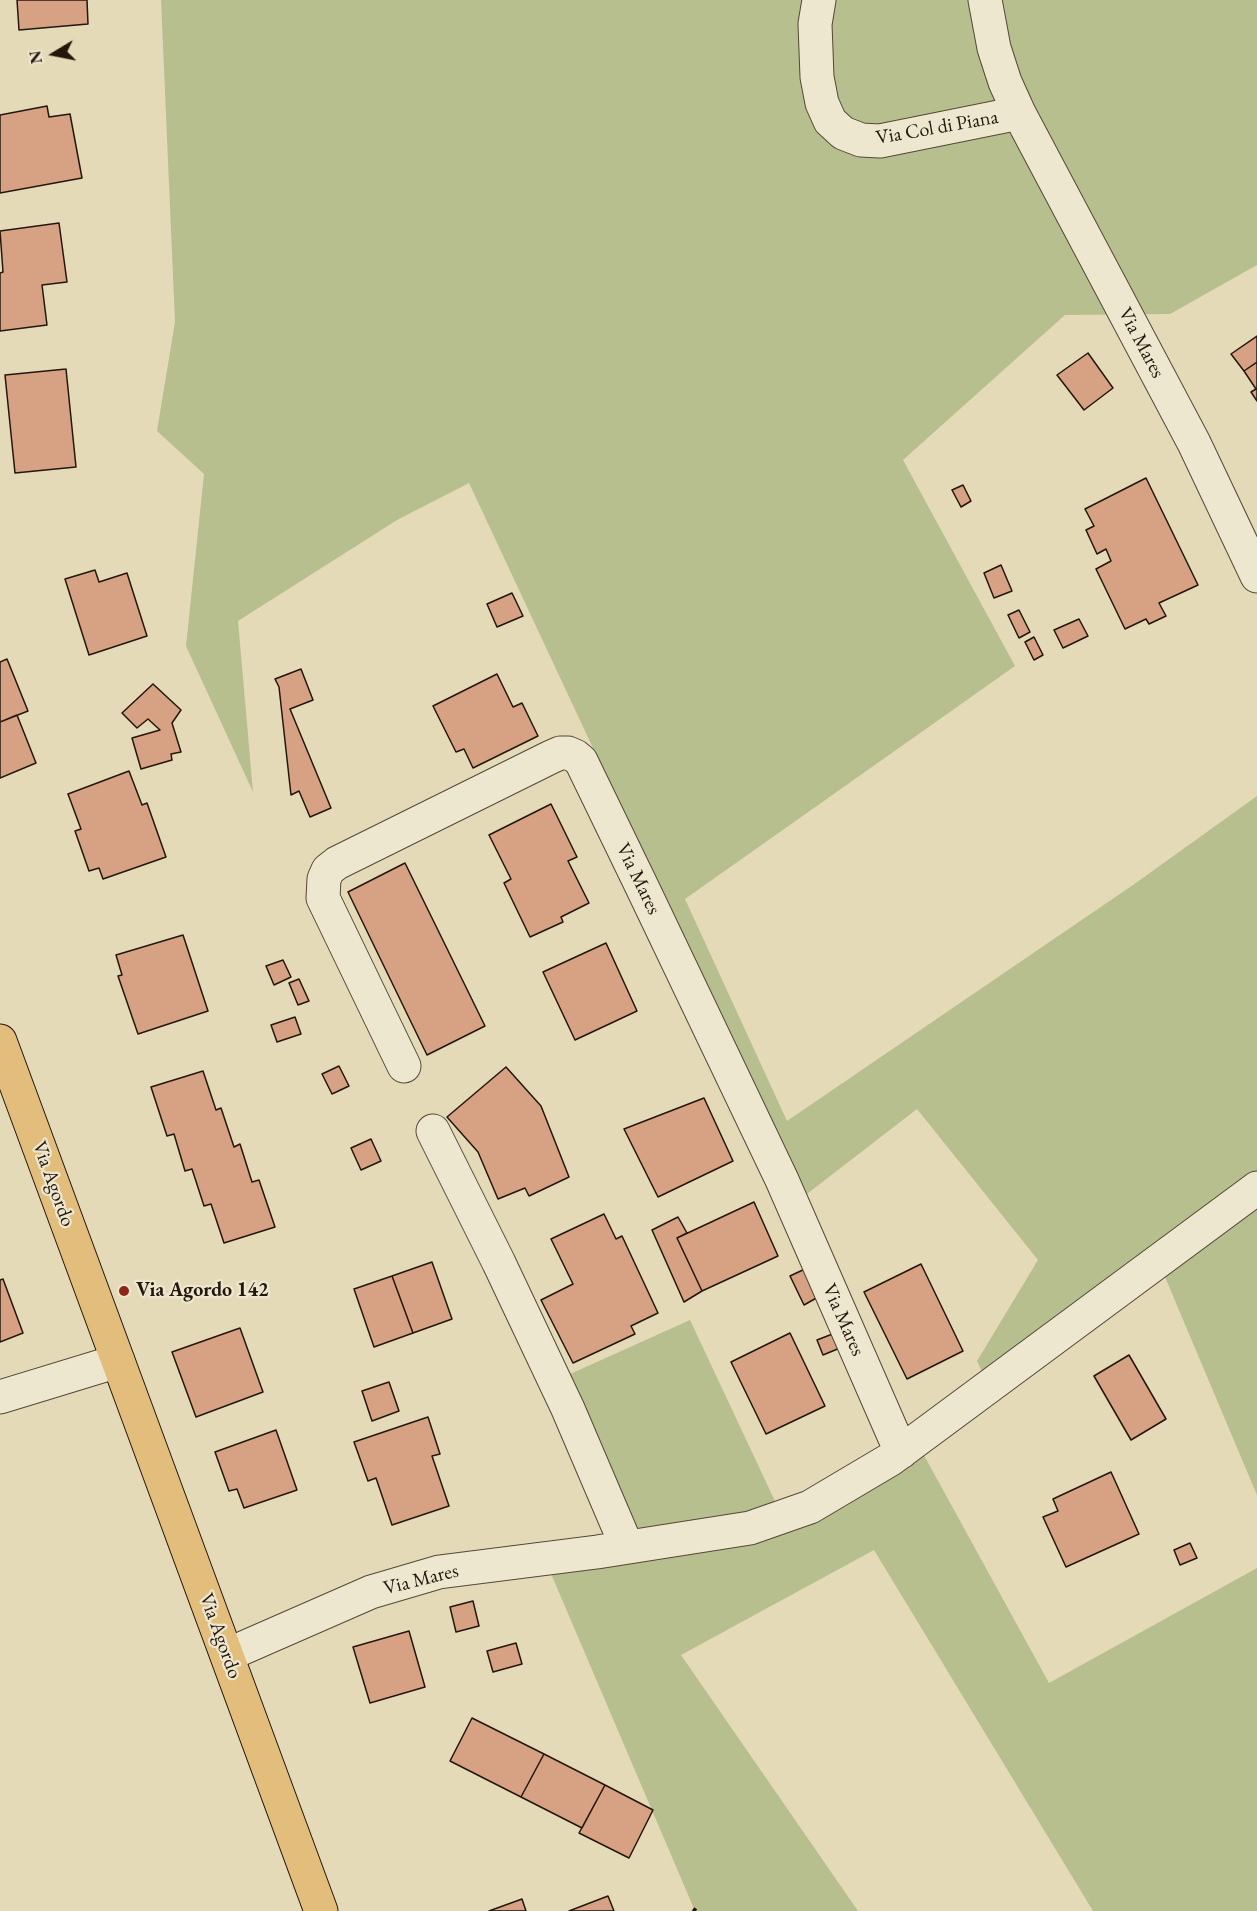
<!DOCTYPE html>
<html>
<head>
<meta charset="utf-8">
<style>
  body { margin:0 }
  #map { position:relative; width:1257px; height:1911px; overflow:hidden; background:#e5dab7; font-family:"EB Garamond",serif }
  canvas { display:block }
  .north { position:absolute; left:24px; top:24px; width:60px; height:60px; -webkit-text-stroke:4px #eee7d0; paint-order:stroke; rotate:260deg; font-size:16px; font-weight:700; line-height:24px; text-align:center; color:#23170c }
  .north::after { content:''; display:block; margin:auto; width:21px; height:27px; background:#23170c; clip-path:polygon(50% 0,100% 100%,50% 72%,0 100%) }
</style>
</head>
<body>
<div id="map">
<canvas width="1257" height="1911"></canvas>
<div class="north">N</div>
</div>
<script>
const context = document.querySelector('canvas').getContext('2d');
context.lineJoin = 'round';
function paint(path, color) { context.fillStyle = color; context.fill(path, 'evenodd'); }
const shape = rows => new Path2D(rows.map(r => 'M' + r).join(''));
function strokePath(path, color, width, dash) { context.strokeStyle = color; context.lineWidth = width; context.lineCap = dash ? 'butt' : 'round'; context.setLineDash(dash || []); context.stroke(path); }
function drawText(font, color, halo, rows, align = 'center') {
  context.font = font + ' "EB Garamond",serif'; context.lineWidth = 4.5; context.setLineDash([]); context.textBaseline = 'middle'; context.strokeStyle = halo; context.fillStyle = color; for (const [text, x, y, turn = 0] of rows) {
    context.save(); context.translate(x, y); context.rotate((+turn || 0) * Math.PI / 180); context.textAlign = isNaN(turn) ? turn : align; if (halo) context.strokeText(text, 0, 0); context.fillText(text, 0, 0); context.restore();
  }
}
paint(shape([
  [161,0,1257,0,1257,265,1170,314,1065,315,903,460,1015,666,685,899,787,1121,1133,885,1257,796,1257,1495,1165,1277,993,1395,977,1361,1038,1260,917,1109,803,1197,469,483,397,520,238,621,253,792,186,646,204,474,157,431,175,322],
  [690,1320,789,1531,920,1448,1049,1683,1257,1568,1257,1911,1093,1911,874,1550,681,1655,858,1911,695,1911,549,1569,626,1561,548,1384]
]), '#b6bf8d');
const building = shape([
  [17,0,87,0,88,24,19,30,17,0],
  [47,106,49,117,70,114,82,178,0,193,0,115,47,106],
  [59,223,67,282,42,285,47,325,0,331,0,273,3,272,0,231,59,223],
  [1257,336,1257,362,1244,371,1231,354,1257,336],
  [1088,353,1113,388,1084,410,1057,375,1088,353],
  [1257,362,1257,401,1251,392,1256,389,1244,371,1257,362],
  [66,369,76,467,15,473,5,375,66,369],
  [1146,478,1198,585,1159,603,1166,616,1149,624,1146,619,1125,629,1096,569,1111,561,1106,549,1097,554,1086,530,1094,526,1085,509,1146,478],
  [963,485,971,501,961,507,952,490,963,485],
  [1001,565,1012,591,994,598,984,573,1001,565],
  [95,570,99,582,127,573,147,636,89,655,65,579,95,570],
  [512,593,523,616,497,627,487,604,512,593],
  [1019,610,1030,632,1019,638,1008,615,1019,610],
  [1079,619,1088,636,1063,648,1054,630,1079,619],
  [1034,637,1043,655,1034,660,1025,642,1034,637],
  [7,659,28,711,0,722,0,662,7,659],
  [301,669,313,700,290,709,331,808,310,817,299,791,291,795,279,687,275,679,301,669],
  [497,674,513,707,522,703,538,736,473,768,464,749,456,752,433,706,497,674],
  [153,684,181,710,172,723,181,752,171,754,172,760,141,769,132,738,160,730,148,719,137,728,122,713,153,684],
  [17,715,36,763,0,778,0,722,17,715],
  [129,771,142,805,147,803,166,857,103,879,99,868,89,871,75,831,81,829,68,794,129,771],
  [551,804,577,857,568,861,589,903,561,917,563,922,530,937,504,883,511,879,489,835,551,804],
  [405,863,485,1026,427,1055,348,892,405,863],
  [183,935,208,1011,138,1034,118,976,122,975,116,955,183,935],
  [606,943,637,1011,575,1040,543,972,606,943],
  [283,960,291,977,274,985,266,966,283,960],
  [299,979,309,1001,298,1005,289,983,299,979],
  [295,1017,301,1034,277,1042,271,1025,295,1017],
  [339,1066,349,1086,332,1094,322,1074,339,1066],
  [506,1067,541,1106,569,1177,529,1196,525,1188,498,1199,478,1152,447,1117,506,1067],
  [203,1071,216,1110,221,1108,234,1147,240,1144,252,1182,259,1180,275,1227,224,1243,211,1204,204,1206,192,1169,185,1171,174,1134,167,1136,151,1087,203,1071],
  [704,1098,733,1161,658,1197,624,1129,704,1098],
  [371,1139,381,1161,361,1170,351,1148,371,1139],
  [754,1202,778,1256,702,1291,677,1238,754,1202],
  [604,1214,616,1239,622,1236,658,1313,631,1326,635,1334,573,1363,541,1300,573,1284,551,1239,604,1214],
  [678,1217,687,1233,677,1238,702,1291,684,1302,652,1230,678,1217],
  [432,1262,452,1319,413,1333,392,1276,432,1262],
  [921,1264,963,1351,907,1379,864,1292,921,1264],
  [807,1268,820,1296,804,1305,790,1276,807,1268],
  [392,1276,413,1333,374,1347,354,1289,392,1276],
  [3,1279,23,1333,0,1342,0,1280,3,1279],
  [240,1328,263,1392,196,1417,172,1352,240,1328],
  [790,1333,825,1406,766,1434,731,1362,790,1333],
  [835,1333,840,1348,823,1355,817,1340,835,1333],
  [1129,1355,1166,1419,1131,1440,1094,1376,1129,1355],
  [389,1382,399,1411,372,1421,362,1391,389,1382],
  [428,1417,440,1454,432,1456,449,1506,392,1525,376,1478,368,1481,354,1442,428,1417],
  [276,1430,297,1490,244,1508,237,1489,229,1491,215,1452,276,1430],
  [1111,1472,1139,1534,1066,1567,1043,1517,1058,1511,1053,1499,1111,1472],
  [1190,1543,1197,1558,1180,1565,1174,1550,1190,1543],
  [473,1601,479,1626,456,1632,450,1607,473,1601],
  [409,1631,425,1687,370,1703,353,1647,409,1631],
  [516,1643,522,1664,493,1672,487,1651,516,1643],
  [472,1718,544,1754,521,1797,450,1761,472,1718],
  [544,1754,605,1785,582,1828,521,1797,544,1754],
  [605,1785,653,1810,629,1858,579,1833,605,1785],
  [608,1896,614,1911,569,1911,608,1896],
  [522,1899,526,1911,489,1911,522,1899]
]);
paint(building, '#d7a183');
strokePath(building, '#23170c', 1.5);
const street = shape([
  [819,0,815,24,817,77,822,103,830,121,843,133,861,140,880,141,1019,113],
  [985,0,994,48,1005,82,1019,113,1194,443,1257,576],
  [404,1066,323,898,324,879,328,870,337,863,551,757,560,753,568,753,575,756,581,761,644,891,782,1180,901,1452],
  [433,1131,499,1263,568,1409,627,1547],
  [0,1397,118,1361],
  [227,1655,371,1592,439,1572,597,1552,750,1528,810,1507,891,1459,1257,1188]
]);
const primary = shape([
  [0,1041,321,1911]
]);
strokePath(street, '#544837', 35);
strokePath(primary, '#23170c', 35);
strokePath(shape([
  [693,1909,696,1911]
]), '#23170c', 4, [4.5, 3]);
strokePath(street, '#eee7d0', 33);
strokePath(primary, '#e2bd7c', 33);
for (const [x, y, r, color] of [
  [124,1291,6,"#8f2418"]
]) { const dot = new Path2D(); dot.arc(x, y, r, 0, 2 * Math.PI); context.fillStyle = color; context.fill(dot); strokePath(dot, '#eee7d0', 2); }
drawText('20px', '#23170c', '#eee7d0', [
  ["Via Col di Piana",937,128,-10],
  ["Via Mares",1141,343,62],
  ["Via Mares",638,879,64],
  ["Via Agordo",53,1184,70],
  ["Via Mares",843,1320,66],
  ["Via Mares",421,1580,-14],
  ["Via Agordo",220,1636,70]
]);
drawText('bold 20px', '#23170c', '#eee7d0', [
  ["Via Agordo 142",136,1291]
], 'left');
</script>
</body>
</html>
